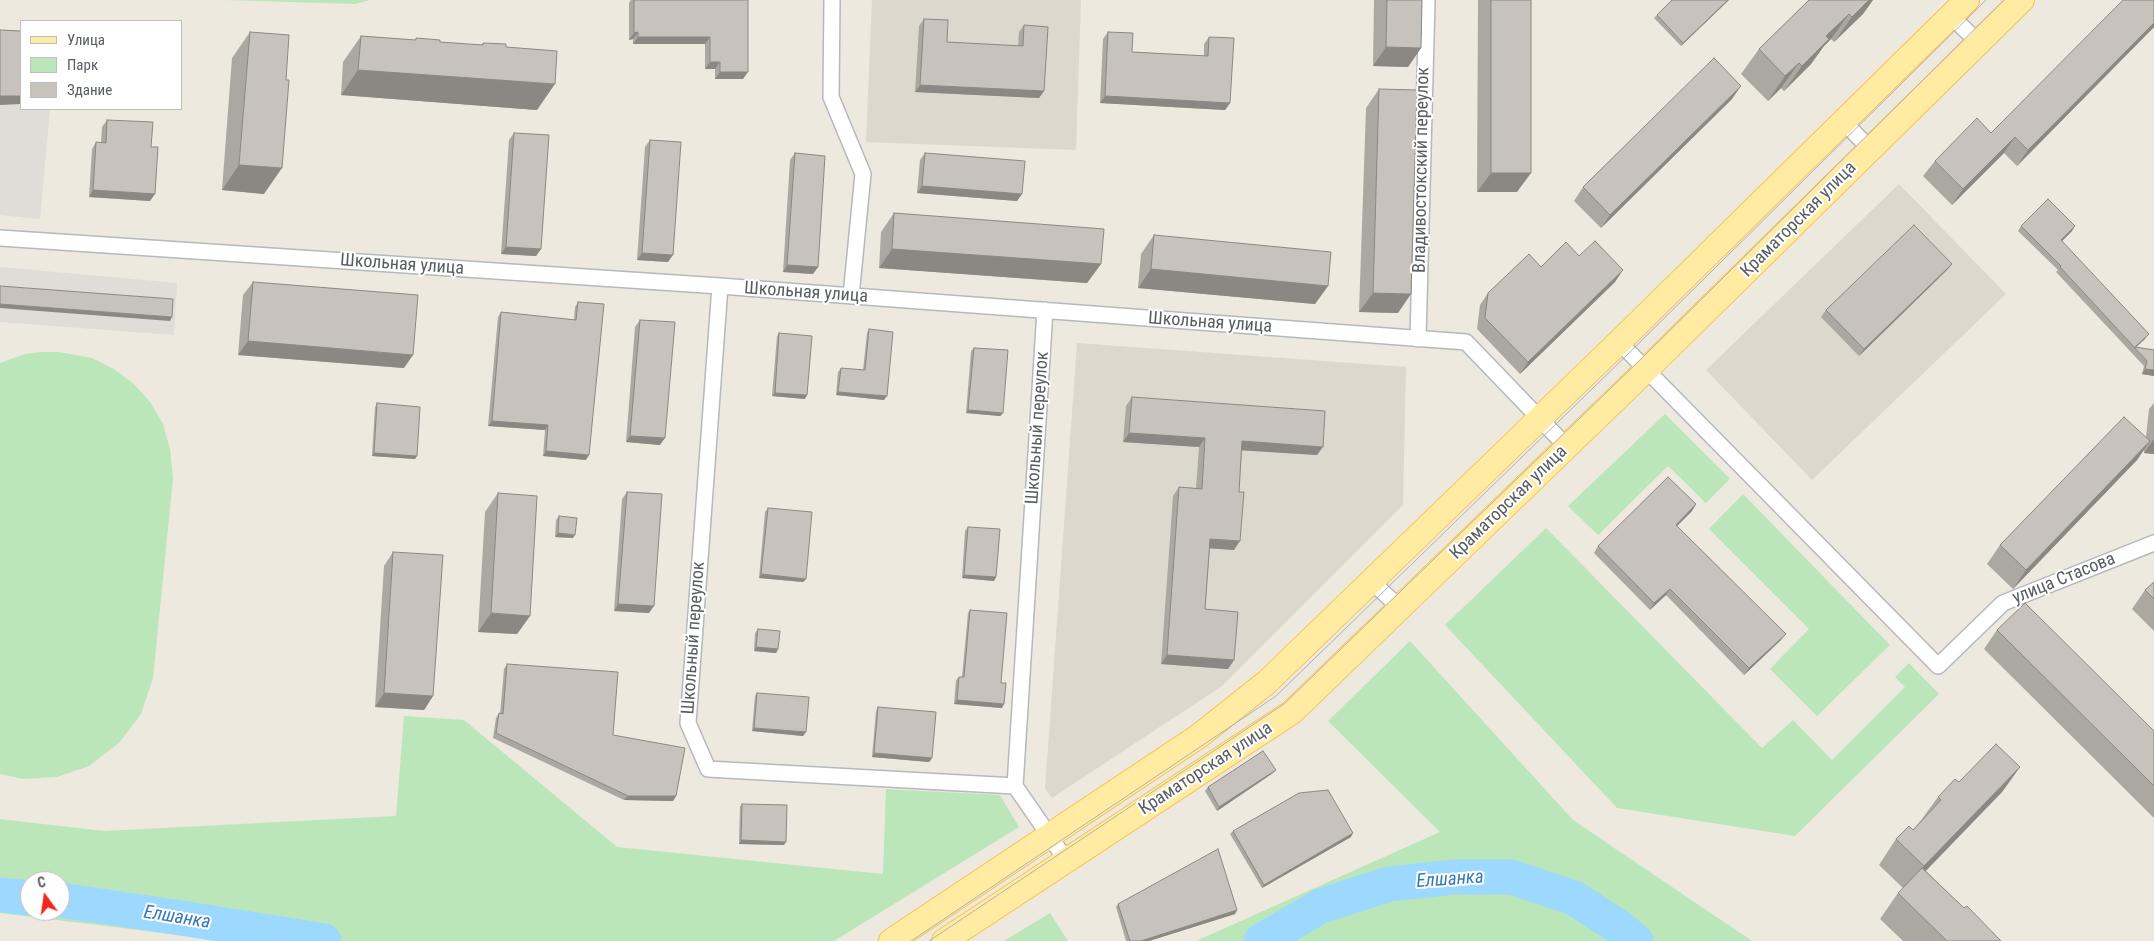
<!DOCTYPE html>
<html>
<head>
<meta charset="utf-8">
<style>
  body { margin:0 }
  #map { position:relative; width:2154px; height:941px; overflow:hidden; background:#ede9df; font-family:"Roboto Condensed",sans-serif }
  canvas { display:block }
  .legend { position:absolute; left:20px; top:20px; width:162px; height:90px; box-sizing:border-box; background:#fff; border:1px solid #bcbec0; margin:0; padding:6px 9px; list-style:none; font-size:15px; color:#585d61 }
  .legend li { display:flex; align-items:center; gap:10px; height:25px }
  .legend b { width:25px; border:1px solid #bcbec0 }
  .north { position:absolute; left:20px; top:871px; width:50px; height:50px; box-sizing:border-box; background:#fff; border:1px solid #bcbec0; border-radius:50%; rotate:346deg; font-size:14px; font-weight:700; line-height:20px; text-align:center; color:#585d61 }
  .north::after { content:''; display:block; margin:auto; width:18px; height:22px; background:#f3261f; clip-path:polygon(50% 0,100% 100%,50% 72%,0 100%) }
</style>
</head>
<body>
<div id="map">
<canvas width="2154" height="941"></canvas>
<ul class="legend">
<li><b style="height:6px;background:#ffeca2"></b>Улица</li>
<li><b style="height:14px;background:#bbe6b9"></b>Парк</li>
<li><b style="height:14px;background:#c7c3bc"></b>Здание</li>
</ul>
<div class="north">С</div>
</div>
<script>
const context = document.querySelector('canvas').getContext('2d');
context.lineJoin = 'round';
function paint(path, color) { context.fillStyle = color; context.fill(path, 'evenodd'); }
const shape = rows => new Path2D(rows.map(r => 'M' + r).join(''));
function strokePath(path, color, width, dash) { context.strokeStyle = color; context.lineWidth = width; context.lineCap = dash ? 'butt' : 'round'; context.setLineDash(dash || []); context.stroke(path); }
function drawText(font, color, halo, rows, align = 'center') {
  context.font = font + ' "Roboto Condensed",sans-serif'; context.lineWidth = 4; context.setLineDash([]); context.textBaseline = 'middle'; context.strokeStyle = halo; context.fillStyle = color; for (const [text, x, y, turn = 0] of rows) {
    context.save(); context.translate(x, y); context.rotate((+turn || 0) * Math.PI / 180); context.textAlign = isNaN(turn) ? turn : align; if (halo) context.strokeText(text, 0, 0); context.fillText(text, 0, 0); context.restore();
  }
}
paint(shape([
  [0,31,21,32,21,109,50,109,40,219,0,215],
  [0,267,177,283,174,335,0,322]
]), '#e0dcd7');
paint(shape([
  [872,0,1081,0,1076,150,866,142],
  [1899,184,2006,294,1812,480,1706,370],
  [1077,343,1406,367,1403,505,1222,686,1052,798,1045,789]
]), '#dcd8ce');
paint(shape([
  [225,0,370,0,355,4],
  [42,352,59,352,92,358,114,369,134,384,151,403,163,424,170,449,173,478,153,678,141,714,120,742,89,766,57,777,23,779,0,774,0,363,25,354],
  [1665,414,1730,479,1706,503,1668,466,1598,535,1568,506],
  [1743,494,1890,645,1817,716,1770,669,1809,629,1709,529],
  [1546,528,1762,748,1793,720,1832,760,1905,687,1895,677,1909,663,1939,694,1795,836,1617,808,1445,625],
  [1410,641,1573,820,1752,941,1196,941,1440,832,1328,721],
  [404,716,464,720,617,847,883,874,886,789,1000,795,1019,827,834,941,227,941,0,913,0,819,104,831,396,816],
  [30,881,60,881,60,911,30,911],
  [1050,913,1068,941,1004,941]
]), '#bbe6b9');
strokePath(shape([
  [0,895,30,898],
  [60,900,194,920,324,941],
  [1261,941,1321,906,1389,884,1454,877,1511,877,1574,898,1623,930,1636,941]
]), '#9dd8ff', 35);
const street = shape([
  [832,0,831,97,863,174,851,296],
  [1951,16,1979,43],
  [1844,122,1870,149],
  [0,238,720,286,1466,342,1567,447],
  [720,286,688,723,708,769,1015,786],
  [1045,310,1015,786,1066,860],
  [1418,339,1427,0],
  [1619,342,1938,666,2003,603,2154,543],
  [1371,581,1400,608]
]);
const primary = shape([
  [891,941,1199,736,1267,682,1619,342,1967,0],
  [944,941,1292,712,1646,370,2022,0]
]);
strokePath(street, '#b5b8bd', 18);
strokePath(primary, '#f9c14c', 26);
strokePath(street, '#fff', 15);
strokePath(primary, '#ffeca2', 24);
strokePath(shape([
  [911,941,1276,696,1629,353,1986,0],
  [929,941,1284,704,1638,362,2004,0]
]), '#b1b2b2', 1);
paint(shape([
  [631,0,748,0,743,79,715,79,715,69,705,69,705,44,633,44,633,39,629,40,629,3],
  [1374,0,1422,0,1421,48,1408,67,1373,66],
  [1478,0,1531,0,1517,192,1477,192],
  [1729,0,1681,46,1654,18,1657,15],
  [1809,0,1873,0,1863,14,1834,42,1831,39,1824,46,1811,64,1784,91,1781,88,1768,101,1741,74,1759,49],
  [2154,0,2154,27,2017,166,2004,153,1952,205,1923,176,1935,161,1991,133],
  [924,19,947,42,1018,46,1019,32,1024,25,1044,91,1039,98,915,92,919,26],
  [250,32,286,80,264,194,222,190,232,58],
  [1108,32,1132,52,1204,56,1204,44,1209,37,1230,103,1225,110,1100,103,1103,39],
  [361,36,415,40,416,38,440,42,481,45,483,43,506,47,537,110,341,95,343,62],
  [1379,89,1398,313,1359,312,1366,108],
  [1732,99,1601,228,1574,201,1583,187],
  [107,120,151,147,150,201,89,197,92,149,96,142,101,142,102,127],
  [514,133,541,249,536,256,501,254,509,140],
  [650,140,668,262,637,260,645,147],
  [795,153,818,267,813,274,783,272,790,160],
  [925,153,1022,194,1017,201,917,193,920,160],
  [894,213,1101,264,1087,283,879,268,881,232],
  [2021,226,2072,231,2062,241,2145,339,2136,347,2154,350,2154,376,2142,374,2144,366,2056,272,2058,270,2018,231],
  [1154,235,1328,286,1315,304,1138,288,1141,254],
  [1579,256,1615,282,1520,374,1477,329,1480,305,1488,293,1541,267],
  [1952,264,1947,270,1859,356,1821,317,1826,310],
  [253,282,404,368,238,355,243,295],
  [578,302,586,460,543,456,545,430,488,426,498,317,501,312,574,320,575,307],
  [640,320,660,445,626,442,635,327],
  [869,329,884,400,836,395,838,372,841,368,863,370,867,333],
  [779,333,805,399,772,396,777,336],
  [974,348,1003,413,1000,416,966,413,971,351],
  [1132,397,1317,455,1242,450,1234,550,1210,548,1205,609,1234,660,1228,669,1161,664,1173,496,1179,487,1196,488,1199,447,1123,442,1126,406],
  [377,403,417,456,415,459,372,456,375,407],
  [2154,403,2154,454,2144,453,2144,450,2137,460,2013,589,1987,564,2000,545,2146,437,2149,409],
  [627,492,649,613,614,611,622,499],
  [498,493,530,616,517,634,478,632,485,512],
  [1696,504,1692,511,1677,526,1781,640,1744,675,1666,595,1650,610,1594,553,1598,546],
  [768,508,806,579,803,582,759,578,765,512],
  [559,516,573,538,555,537,556,520],
  [968,527,996,577,994,581,962,578,965,531],
  [393,552,433,696,424,710,375,707,384,566],
  [2154,582,2154,631,2132,609,2145,590],
  [970,610,1001,683,1002,708,954,704,956,680,959,677,962,677,968,613],
  [758,629,778,649,776,653,754,651,755,633],
  [1997,630,2154,731,2154,818,1984,649],
  [507,664,613,735,676,796,673,801,624,800,493,738,496,718,499,713,500,714,504,669],
  [757,693,806,732,803,736,752,731,755,696],
  [878,707,932,758,929,762,872,757,876,711],
  [2020,767,2002,792,1926,871,1964,908,2001,941,1903,941,1880,919,1898,893,1903,888,1879,865,1896,839,1913,830,1922,819,1938,797,1959,782],
  [1273,773,1217,811,1205,791,1208,787],
  [742,804,784,845,739,844,740,807],
  [1233,831,1351,837,1262,888,1230,834],
  [1118,904,1237,910,1235,914,1149,941,1126,941,1116,907]
]), '#aba8a2');
paint(shape([
  [1728,0,1729,0,1681,46,1683,43],
  [1868,0,1873,0,1863,14,1834,42,1852,17],
  [1849,14,1831,39,1824,46,1811,64,1784,91,1802,66,1826,36],
  [2154,23,2154,27,2017,166,2028,150],
  [638,32,633,39,629,40,634,33],
  [638,37,710,37,705,44,633,44],
  [1386,47,1421,48,1408,67,1373,66],
  [710,62,720,62,715,69,705,69],
  [1799,63,1781,88,1768,101,1785,76],
  [358,70,555,84,537,110,341,95],
  [720,72,748,72,743,79,715,79],
  [920,85,1044,91,1039,98,915,92],
  [1741,86,1732,99,1601,228,1610,215],
  [0,96,21,96,21,104,0,105],
  [1105,96,1230,103,1225,110,1100,103],
  [2015,137,2004,153,1952,205,1963,189],
  [239,165,282,168,264,194,222,190],
  [1491,173,1531,173,1517,192,1477,192],
  [922,186,1022,194,1017,201,917,193],
  [93,190,155,194,150,201,89,197],
  [2075,226,2072,231,2058,245,2061,240],
  [506,247,541,249,536,256,501,254],
  [892,249,1101,264,1087,283,879,268],
  [642,253,673,255,668,262,637,260],
  [1952,264,1947,270,1859,356,1864,349],
  [787,265,818,267,813,274,783,272],
  [1151,269,1328,286,1315,304,1138,288],
  [1623,270,1615,282,1520,374,1528,362],
  [1373,293,1411,294,1398,313,1359,312],
  [0,304,172,317,170,321,0,308],
  [2149,334,2145,339,2135,348,2134,347],
  [248,341,413,355,404,368,238,355],
  [2145,369,2154,370,2154,376,2142,374],
  [838,392,887,396,884,400,836,395],
  [775,393,807,395,805,399,772,396],
  [968,410,1003,413,1000,416,966,413],
  [492,421,548,425,545,430,488,426],
  [1129,433,1205,438,1199,447,1123,442],
  [630,436,665,438,660,445,626,442],
  [2153,440,2154,440,2154,454,2144,453],
  [1242,441,1323,447,1317,455,1236,450],
  [2150,441,2137,460,2013,589,2026,570],
  [546,451,589,455,586,460,543,456],
  [374,453,417,456,415,459,372,456],
  [1696,504,1692,511,1672,531,1676,525],
  [558,533,575,535,573,538,555,537],
  [1210,539,1240,541,1234,550,1204,548],
  [761,574,806,579,803,582,759,578],
  [964,575,996,577,994,581,962,578],
  [1670,589,1666,595,1650,610,1654,603],
  [618,604,654,606,649,613,614,611],
  [491,613,530,616,517,634,478,632],
  [1786,634,1781,640,1744,675,1749,668],
  [756,647,778,649,776,653,754,651],
  [1167,655,1234,660,1228,669,1161,664],
  [384,693,433,696,424,710,375,707],
  [957,700,1004,704,1002,708,954,704],
  [754,728,806,732,803,736,752,731],
  [874,753,932,758,929,762,872,757],
  [2020,767,2002,792,1906,891,1924,866],
  [1276,770,1273,773,1217,811,1219,807],
  [628,796,676,796,673,801,624,800],
  [1353,833,1351,837,1262,888,1264,885],
  [741,840,786,842,784,845,739,844],
  [1237,910,1235,914,1149,941,1141,941]
]), '#8b8884');
const building = shape([
  [634,0,748,0,748,72,720,72,720,62,710,62,710,37,638,37,638,32,634,33,634,0],
  [1387,0,1422,0,1421,48,1386,47,1387,0],
  [1491,0,1531,0,1531,173,1491,173,1491,0],
  [1672,0,1728,0,1683,43,1657,15,1672,0],
  [1809,0,1869,0,1852,17,1849,14,1826,36,1829,39,1802,66,1799,63,1785,76,1759,49,1809,0],
  [2123,0,2154,0,2154,23,2028,150,2015,137,1963,189,1935,161,1977,118,1991,133,2123,0],
  [924,19,948,20,947,42,1023,46,1024,25,1048,27,1044,91,920,85,924,19],
  [0,30,21,31,21,96,0,96,0,30],
  [250,32,289,35,286,80,289,80,282,168,239,165,250,32],
  [1108,32,1133,33,1132,52,1208,56,1209,37,1234,38,1230,103,1105,96,1108,32],
  [361,36,416,40,416,38,440,40,440,42,483,45,483,43,506,44,506,47,557,51,555,84,358,70,361,36],
  [1714,58,1741,86,1610,215,1583,187,1714,58],
  [1379,89,1417,90,1411,294,1373,293,1379,89],
  [107,120,153,122,151,147,158,147,155,194,93,190,96,142,106,143,107,120],
  [514,133,549,135,541,249,506,247,514,133],
  [650,140,681,142,673,255,642,253,650,140],
  [795,153,825,156,818,267,787,265,795,153],
  [925,153,1025,161,1022,194,922,186,925,153],
  [2048,199,2075,226,2061,240,2149,334,2135,347,2154,350,2154,370,2145,369,2147,361,2060,267,2061,266,2021,226,2048,199],
  [894,213,1104,229,1101,264,892,249,894,213],
  [1914,225,1952,264,1864,349,1826,310,1914,225],
  [1154,235,1331,252,1328,286,1151,269,1154,235],
  [1595,241,1623,270,1528,362,1485,318,1488,293,1529,254,1541,267,1566,242,1579,256,1595,241],
  [253,282,418,295,413,355,248,341,253,282],
  [0,286,173,299,172,317,0,304,0,286],
  [578,302,604,304,589,455,546,451,548,425,492,421,501,312,576,320,578,302],
  [640,320,675,322,665,438,630,436,640,320],
  [869,329,893,332,887,396,838,392,841,368,865,370,869,329],
  [779,333,812,336,807,395,775,393,779,333],
  [974,348,1008,350,1003,413,968,410,974,348],
  [1132,397,1325,411,1323,447,1242,441,1239,492,1244,492,1240,541,1210,539,1205,609,1238,612,1234,660,1167,655,1179,487,1202,489,1205,438,1129,433,1132,397],
  [377,403,420,407,417,456,374,453,377,403],
  [2124,417,2150,441,2026,570,2000,545,2124,417],
  [1668,477,1696,504,1676,525,1786,634,1749,668,1670,589,1654,603,1598,546,1668,477],
  [627,492,662,494,654,606,618,604,627,492],
  [498,493,537,496,530,616,491,613,498,493],
  [768,508,812,512,806,579,761,574,768,508],
  [559,516,577,518,575,535,558,533,559,516],
  [968,527,1000,529,996,577,964,575,968,527],
  [393,552,443,555,433,696,384,693,393,552],
  [2154,582,2154,599,2145,590,2154,582],
  [2025,603,2154,731,2154,786,1997,630,2025,603],
  [970,610,1007,613,1001,683,1006,683,1004,704,957,700,959,677,964,677,970,610],
  [758,629,780,631,778,649,756,647,758,629],
  [507,664,618,672,613,735,685,748,676,796,628,796,496,733,499,713,503,714,507,664],
  [757,693,809,697,806,732,754,728,757,693],
  [878,707,936,712,932,758,874,753,878,707],
  [1996,744,2020,767,1924,866,1896,839,1909,826,1913,830,1941,800,1938,797,1955,779,1959,782,1996,744],
  [1263,751,1276,770,1219,807,1208,787,1263,751],
  [1328,790,1353,833,1264,885,1233,831,1299,793,1328,790],
  [742,804,787,805,786,842,741,840,742,804],
  [1218,849,1237,910,1141,941,1130,941,1118,904,1218,849],
  [1922,868,1964,908,1967,906,2001,941,1947,941,1898,893,1922,868]
]);
paint(building, '#c7c3bc');
strokePath(building, '#8b8884', 1);
drawText('18px', '#585d61', '#fff', [
  ["Владивостокский переулок",1422,170,-89],
  ["Краматорская улица",1799,220,-45],
  ["Школьная улица",402,265,4],
  ["Школьная улица",806,293,4],
  ["Школьная улица",1210,323,4],
  ["Школьный переулок",1038,428,-86],
  ["Краматорская улица",1509,503,-44],
  ["улица Стасова",2064,579,-22],
  ["Школьный переулок",694,638,-86],
  ["Краматорская улица",1206,769,-33]
]);
drawText('italic 19px', '#3579b6', '#fff', [
  ["Елшанка",1450,880,-4],
  ["Елшанка",177,918,9]
]);
</script>
</body>
</html>
